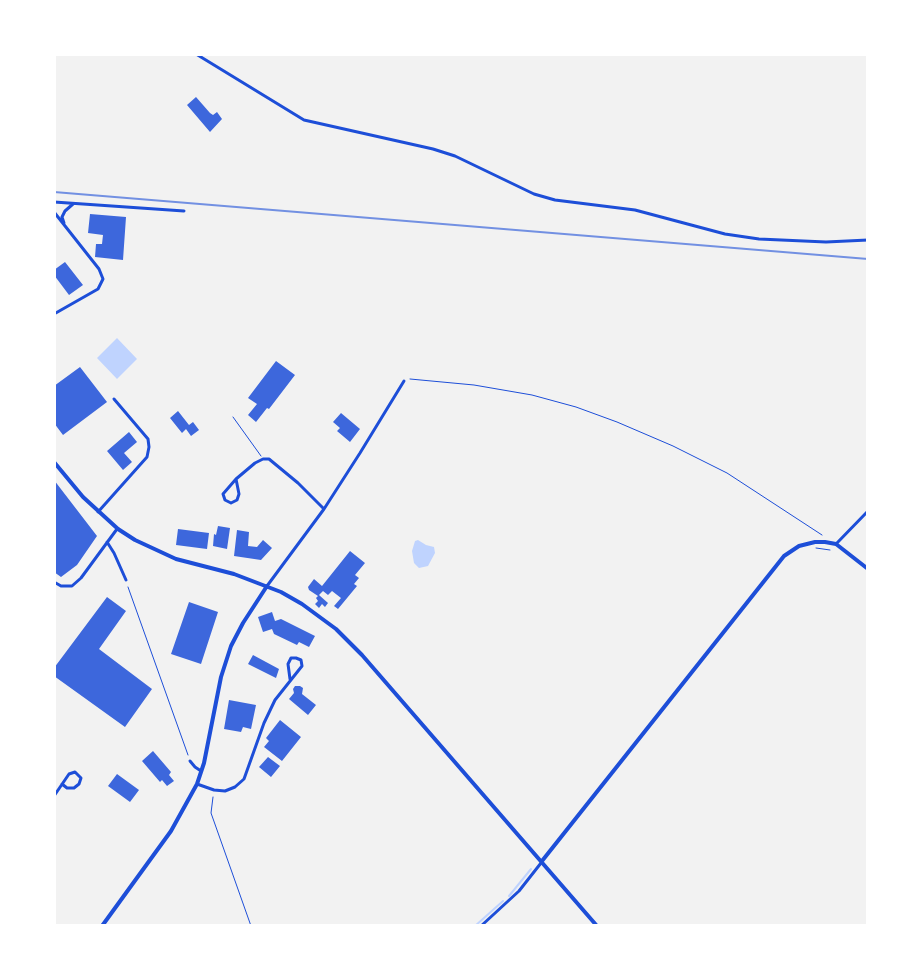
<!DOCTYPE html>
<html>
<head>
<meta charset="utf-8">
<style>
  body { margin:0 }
  #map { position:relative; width:922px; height:980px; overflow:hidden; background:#f2f2f2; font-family:"Sofia Sans Condensed",sans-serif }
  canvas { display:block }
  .frame { position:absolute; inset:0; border:56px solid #fff; pointer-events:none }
</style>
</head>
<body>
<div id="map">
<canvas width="922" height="980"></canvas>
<div class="frame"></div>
</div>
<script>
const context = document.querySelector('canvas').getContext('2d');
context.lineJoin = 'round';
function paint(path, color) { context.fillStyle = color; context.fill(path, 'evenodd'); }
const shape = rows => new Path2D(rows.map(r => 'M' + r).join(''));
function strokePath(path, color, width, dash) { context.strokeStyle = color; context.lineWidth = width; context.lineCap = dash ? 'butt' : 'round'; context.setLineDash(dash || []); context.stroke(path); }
paint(shape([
  [117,338,137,359,117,379,97,358],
  [418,540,426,545,434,547,435,553,428,566,419,568,414,563,412,551,415,541]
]), '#bfd3fe');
strokePath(shape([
  [509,896,531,869],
  [475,926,503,901]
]), '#bfd3fe', 2);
paint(shape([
  [196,97,210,113,213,115,217,112,222,119,210,132,187,105],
  [90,214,126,217,123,260,95,257,96,244,102,244,103,235,88,233],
  [65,262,83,285,69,295,54,275,54,270],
  [276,361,295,375,269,409,267,408,256,422,248,415,257,404,248,398],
  [80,367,107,402,63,435,54,423,54,386],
  [178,411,189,425,193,422,199,430,191,436,186,429,182,433,170,418],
  [341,413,360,429,350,442,337,431,340,428,333,422],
  [129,432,137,442,124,453,132,462,123,470,107,451],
  [54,480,97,536,77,565,61,577,54,572],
  [218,526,230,528,227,549,213,546,214,534,216,535],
  [178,529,209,533,207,549,176,545],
  [237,530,249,532,248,546,257,547,263,540,272,548,261,560,234,556],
  [350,551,365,563,355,575,359,578,354,584,357,586,338,609,334,606,341,598,332,591,328,595,323,591,319,595,328,603,325,607,322,604,319,608,315,604,318,601,316,598,318,596,309,590,308,587,314,579,322,586],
  [107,597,126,611,99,649,152,689,125,727,54,676,54,668],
  [189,602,218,612,201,664,171,654],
  [272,612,275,621,281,619,315,636,309,647,299,642,297,645,274,634,272,629,263,632,258,617],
  [253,655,279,669,276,678,248,664],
  [295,686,300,686,303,688,302,694,316,705,308,715,289,699,294,693,293,689],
  [229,700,256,705,251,729,243,727,241,732,224,729],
  [280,720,301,737,282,761,264,747,269,741,266,738],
  [153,751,171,772,169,775,174,781,167,786,162,780,160,782,142,761],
  [268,757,280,766,271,777,259,767],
  [117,774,139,790,130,802,108,786]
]), '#3d67dc');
strokePath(shape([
  [410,379,474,385,532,395,576,407,617,422,673,446,727,473,822,535],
  [816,548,830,550],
  [128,587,188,755],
  [213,797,211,813,251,926]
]), '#1d4ed8', 1);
strokePath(shape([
  [233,417,261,456]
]), '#1d4ed8', 1);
strokePath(shape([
  [196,54,304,120,433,149,455,156,534,194,555,200,635,210,725,234,759,239,826,242,868,240],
  [54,202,184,211],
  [54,212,99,269,103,279,98,289,54,314],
  [64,223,62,217,65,211,73,204],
  [236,479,239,494,237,500,231,503,225,500,223,494,236,479,255,463,263,459,269,459,298,483,324,509],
  [98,512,147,457,149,447,148,439,114,399],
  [107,542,114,553,126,580],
  [836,544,868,511],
  [54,582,61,586,72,586,81,578,117,529],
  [267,586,324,509,360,453,404,381],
  [190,761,195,767,201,771],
  [197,784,214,790,225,791,235,787,244,779,264,723,275,700,302,666,301,660,296,658,291,658,288,664,290,679],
  [54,796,69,774,75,772,81,778,79,784,74,788,67,788,62,784],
  [481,926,519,891,541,863]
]), '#1d4ed8', 3);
strokePath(shape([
  [54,462,83,497,118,529,135,540,176,559,234,574,281,592,302,604,336,629,362,655,597,926],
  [542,861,784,556,799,546,815,542,825,542,836,544,868,569],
  [102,926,171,831,197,784,204,763,221,677,231,646,243,623,267,586]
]), '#1d4ed8', 4);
strokePath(shape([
  [54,192,868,259]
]), '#7290e2', 2);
</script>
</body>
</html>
